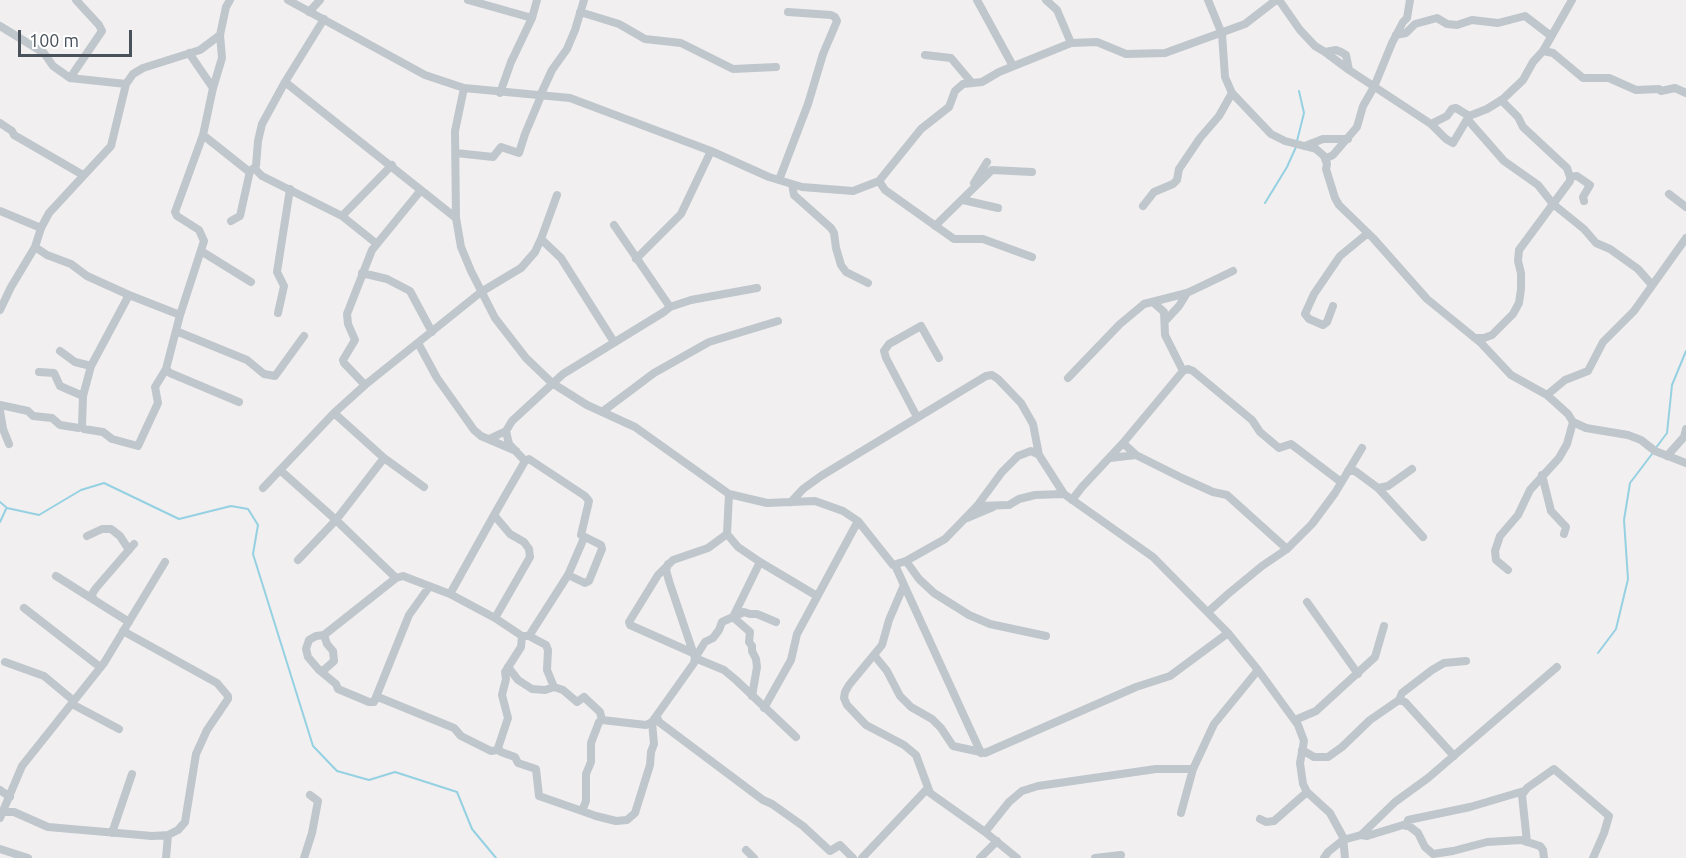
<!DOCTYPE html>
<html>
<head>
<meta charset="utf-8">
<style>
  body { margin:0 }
  #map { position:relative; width:1686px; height:858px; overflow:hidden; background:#f1efef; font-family:Ubuntu,sans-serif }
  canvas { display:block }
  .scale { position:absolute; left:18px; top:30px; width:114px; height:27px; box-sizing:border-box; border:3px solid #49525b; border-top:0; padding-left:8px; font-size:18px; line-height:21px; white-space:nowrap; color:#49525b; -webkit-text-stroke:4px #fff; paint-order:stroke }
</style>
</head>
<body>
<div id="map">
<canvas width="1686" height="858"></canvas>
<div class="scale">100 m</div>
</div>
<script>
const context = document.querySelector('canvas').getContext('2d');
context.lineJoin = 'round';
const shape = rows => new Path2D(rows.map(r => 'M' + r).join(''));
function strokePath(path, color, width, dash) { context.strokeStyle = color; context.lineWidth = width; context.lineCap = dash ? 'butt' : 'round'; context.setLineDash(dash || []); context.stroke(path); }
strokePath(shape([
  [1297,141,1304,113,1299,91],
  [1265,203,1287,167,1296,147],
  [1655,449,1667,433,1672,385,1686,351],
  [0,502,7,508,39,515,81,490,104,483,179,519,231,506,248,509,258,525,253,554,313,746,337,771,369,780,395,772,457,792,472,829,496,858],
  [0,522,6,509],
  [1598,653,1616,629,1628,579,1624,520,1630,483,1652,454]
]), '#95d1e2', 2);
strokePath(shape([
  [230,0,226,7,220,35,222,58,213,88,203,135,175,212,177,216,199,230,204,241,180,315,166,369,170,373,239,402],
  [288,0,425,75,464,88,570,98,711,151,769,177,802,187,853,191,879,181,921,129,949,107,955,91,963,84,982,82,999,72,1071,43,1097,42,1126,54,1165,53,1245,24,1276,0],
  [468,0,532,18],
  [977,0,1013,66],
  [1046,0,1057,10,1071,43],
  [1208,0,1222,34,1225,77,1232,93,1271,134,1285,141,1316,149,1324,156,1327,164,1326,169,1335,198,1339,205,1373,238,1427,299,1481,343,1511,375,1547,395,1568,414,1573,422,1567,444,1559,458,1530,490,1518,515,1500,536,1495,551,1496,560,1508,570],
  [1279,0,1300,30,1315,46,1325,52,1336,50,1341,52,1346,55,1349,70,1431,124,1446,139,1453,143,1469,116],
  [309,12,320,0],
  [580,12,619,24,645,39,681,43,733,69,776,67],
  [324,19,285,82,456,218],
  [0,26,44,53,53,66,70,78,126,84],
  [1396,35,1406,33,1415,24,1437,18,1447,24,1457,25,1472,20,1498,23,1525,16,1551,36],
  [1543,51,1553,53,1583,78,1609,78,1636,90,1659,89,1661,91,1675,88,1686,93],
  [1325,52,1349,70],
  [189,53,213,88],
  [925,55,951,58,972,83],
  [70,78,102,31,99,25,76,0],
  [464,88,455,131,456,218,461,247,471,271,495,318,526,358,552,383,587,405,635,427,729,494,767,503,815,501,843,511,858,521,893,565,906,561,945,539,977,506,1002,472,1018,456,1031,451,1039,455,1064,494,1153,557,1228,633,1258,670,1298,725,1304,741,1300,763,1303,784,1307,792,1330,813,1343,837,1345,858],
  [500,93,511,62,532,18,537,0],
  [540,96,552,70,567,49,575,30,584,0],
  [1469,116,1487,109,1503,99,1523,80,1533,62,1543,51,1572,0],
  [1468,120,1504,161,1538,185,1553,204,1584,229,1596,243,1610,249,1638,269,1652,285],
  [0,123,12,131,14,135,83,175],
  [1431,124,1447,116,1452,109,1456,108,1469,116],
  [203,135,247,170,250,171,254,168],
  [1305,146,1323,139,1348,139],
  [456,153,493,157,501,147,519,153,525,134,541,96],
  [1325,159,1333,155,1357,127,1363,106,1374,87,1392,43,1403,22,1407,18,1410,0],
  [254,168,262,176,342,216,377,244],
  [254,168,256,166,258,141,262,124,285,82],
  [1570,177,1577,176,1590,185,1583,197,1584,201],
  [779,180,808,104,823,54,837,21,835,17,831,15,788,12],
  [879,181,885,190,954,239,983,239,1032,257],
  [974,183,987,162],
  [792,184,794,195,831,228,834,233,836,248,841,265,846,272,868,283],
  [1669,194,1686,207],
  [963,200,998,208],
  [1143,206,1154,192,1173,184,1177,180,1179,169,1200,138,1219,116,1232,93],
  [0,211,41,228],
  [342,216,392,165],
  [231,221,240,216,250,171],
  [614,225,670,307],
  [935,226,992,170,1032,172],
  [541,239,561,258,614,342],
  [35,247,47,255,71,264,87,276,129,295,180,315],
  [201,251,251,282],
  [636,259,681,214,711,151],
  [362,273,387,279,410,291,432,332],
  [129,295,91,366,83,396,82,426,84,429,103,432,112,439,138,446,158,403,155,387,166,369],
  [1333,306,1327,322,1323,325,1309,319,1305,314,1314,294,1340,256,1368,233],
  [0,310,11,287,35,247,41,228,49,213,111,146,126,84,133,74,143,68,200,50,220,35],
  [278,313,284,286,277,272,290,189],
  [1166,320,1179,306,1187,293],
  [176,331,247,360,264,374,275,376,304,336],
  [1475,338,1484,338,1492,335,1513,314,1519,303,1521,289,1521,273,1518,261,1519,250,1570,181,1570,177,1567,168,1523,127,1518,117,1501,100],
  [418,343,437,378,474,430,481,436,516,451],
  [60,351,75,362,91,366],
  [1183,371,1188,369,1193,371,1252,420,1260,432,1279,448,1291,444,1341,482],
  [39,372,54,373,60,386,83,396],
  [1068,378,1120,324,1144,304,1187,293,1233,271],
  [365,385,344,363,343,360,355,340,348,324,347,314,372,250,421,190],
  [1547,395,1565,380,1588,371,1603,342,1634,311,1686,238],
  [0,405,28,411,33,416,52,418,60,425,79,428,82,426],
  [0,411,3,429,9,444],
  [602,412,654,373,709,342,778,321],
  [334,413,384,458,424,487],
  [917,417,886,358,884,351,889,344,921,326,939,358],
  [1573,422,1586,428,1628,435,1641,440,1655,451,1686,463],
  [506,431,509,444,525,461],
  [489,439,506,431,512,421,563,374,664,312,670,307,691,300,757,288],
  [1123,443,1136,455,1182,478,1213,492,1227,495,1287,549],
  [1667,456,1684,437,1686,429],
  [1110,458,1136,455],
  [280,470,336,520,396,578],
  [1348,471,1355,471,1378,488,1423,537],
  [1542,475,1551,511,1566,527,1564,534],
  [263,488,334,413,365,385,481,292,521,268,535,252,541,239,557,195],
  [1378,488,1388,486,1412,469],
  [1072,500,1082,487,1123,443,1183,371,1165,335,1164,312,1154,303],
  [791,502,803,489,821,476,986,376,992,375,998,379,1021,403,1033,424,1039,455],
  [977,506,1009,505,1019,499,1035,495,1064,494],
  [494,515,510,534,524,542,529,549,530,557,495,618],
  [967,518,993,507],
  [727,534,738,547,760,562,817,596],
  [87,536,102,529,111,529,120,536,129,550],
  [298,560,336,520,384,458],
  [906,561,919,579,934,593,969,615,990,624,1046,636],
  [668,564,666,570,669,581,695,658,724,670,736,680,796,737],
  [895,565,904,585,889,620,882,645,849,685,845,692,844,698,847,705,866,725,904,745,916,755,930,793,985,832,1017,858],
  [56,576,129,622],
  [904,585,981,753],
  [450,594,494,515,525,461,529,459,585,496,589,501,581,535,601,545,602,549,589,581,585,583,568,575],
  [93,598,92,594,96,588,134,544],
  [1307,602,1358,674],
  [24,608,100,667],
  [1208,612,1228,594,1262,566,1287,549,1312,524,1335,493,1362,448],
  [733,617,750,632,749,642,752,646,752,651,756,659,757,667,752,696],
  [733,617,760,562],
  [324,635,327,644,333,651,334,661,324,670,319,670,308,657,306,649,309,640,316,636,324,635,396,578,403,576,450,594,495,618,522,636,529,636,546,645,548,650,547,670,554,687],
  [522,636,521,647,505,672,506,679,502,695,508,718,498,748,501,752,515,757,518,763,536,769,539,796,582,811],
  [529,636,568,575,584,538],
  [693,653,630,625,629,622,658,575,673,560,708,548,727,534,729,494],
  [874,655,887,671,900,696,911,707,932,719,941,728,953,746,985,753,1136,687,1170,676,1228,633],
  [5,662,44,676,74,701],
  [508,667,518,680,532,689,545,690,554,687,563,690,577,702,584,697,600,712,602,720,599,722,591,743,591,762,586,774,586,801,582,811,596,816,616,821,627,820,635,813,650,765,651,752,654,744,652,722],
  [319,670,336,684,338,689,369,702,374,702,409,615,429,587],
  [378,697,454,728,461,736,491,751,499,750],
  [1399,700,1405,702,1454,756],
  [72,704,119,729],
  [764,708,791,660,797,634,858,521],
  [657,717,659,722,763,800,772,804,803,826,830,851,840,845,853,858],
  [602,720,646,725,652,722,694,663,695,658,705,642,713,638,719,630,722,622,744,612,750,614,757,614,776,622],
  [1295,720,1316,711,1375,657,1384,626],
  [1302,750,1314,757,1328,757,1342,747,1370,720,1399,700,1402,693,1432,670,1444,663,1466,661],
  [0,790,10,797],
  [4,812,14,812,48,827,152,836,168,835,178,830,185,822,196,754,207,730,228,699,228,696,217,683,123,631],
  [1181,813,1193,769,1214,724,1258,670],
  [0,818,22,766,104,663,165,562],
  [1260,819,1266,822,1274,821,1307,792],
  [1406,826,1408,820,1470,807,1524,791],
  [985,832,1009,802,1022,791,1038,786,1156,769,1193,769],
  [112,833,132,774],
  [1361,835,1367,836,1403,825,1409,826,1418,833,1425,847,1433,854,1453,851,1487,842,1521,840,1540,846,1543,850,1544,858],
  [1527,842,1522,795,1527,788,1554,769,1609,816,1604,833,1593,858],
  [0,849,28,858],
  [746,850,754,858],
  [166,858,168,835],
  [304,858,312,833,318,801,310,795],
  [862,858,927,789],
  [980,858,997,841],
  [1095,858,1121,855],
  [1324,858,1328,852,1343,840,1361,835,1395,802,1428,778,1557,667]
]), '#bfc6cc', 8);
</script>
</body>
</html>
